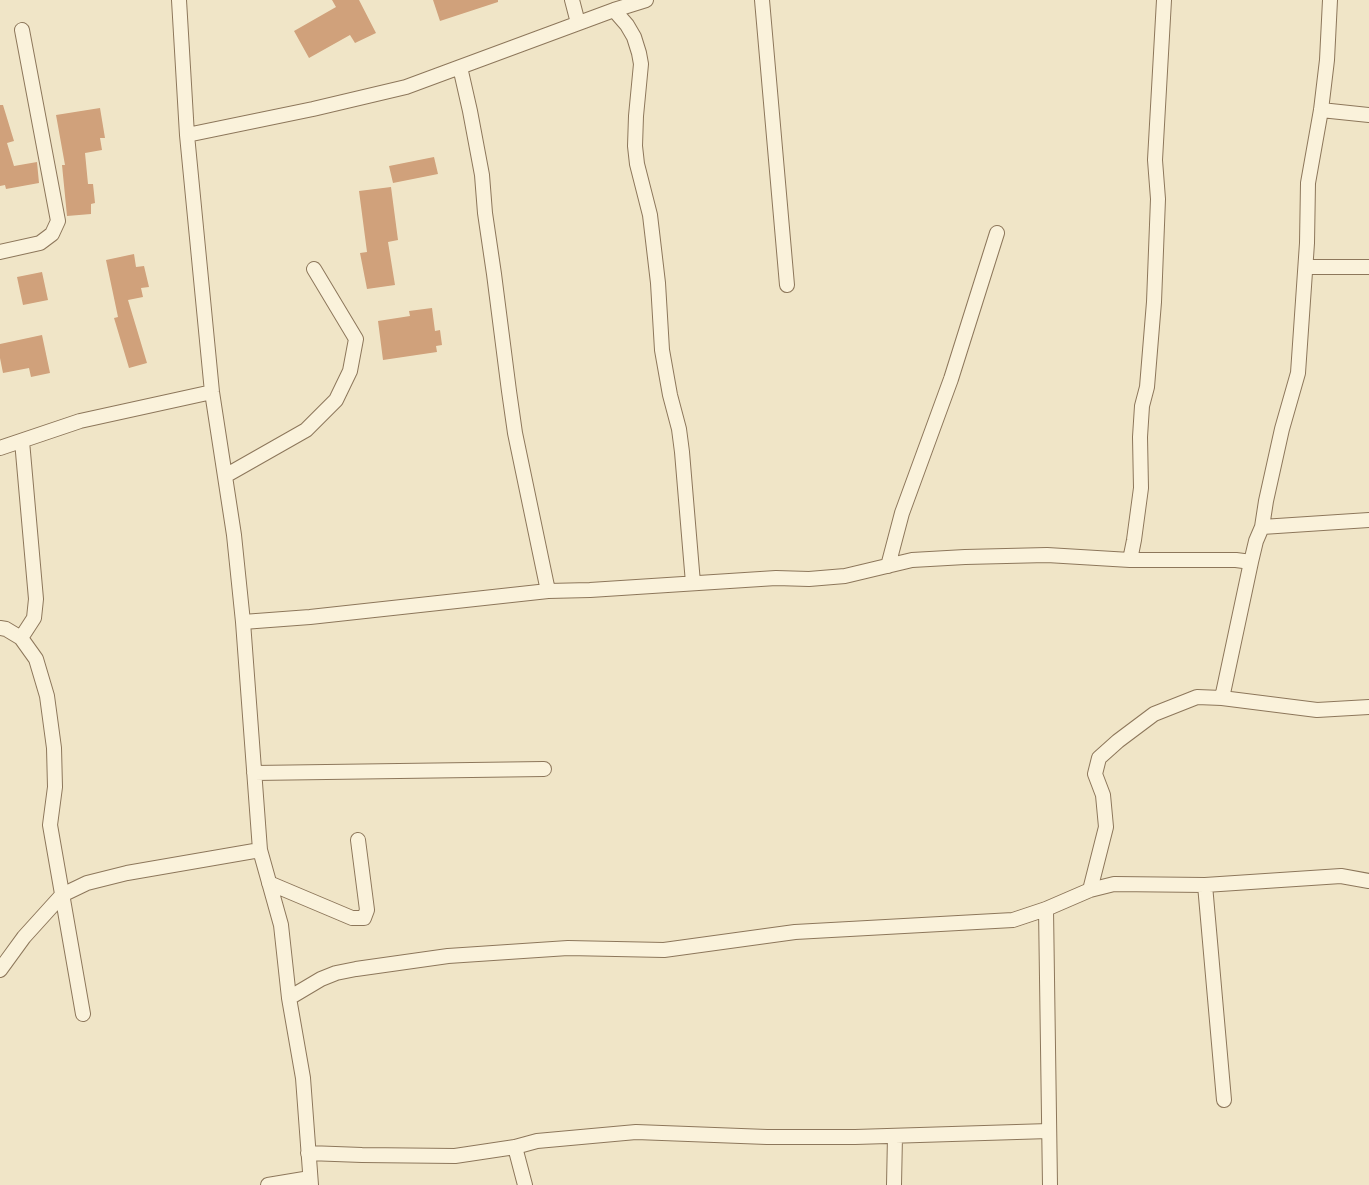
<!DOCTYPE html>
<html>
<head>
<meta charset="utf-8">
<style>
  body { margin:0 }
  canvas { display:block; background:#f0e5c7 }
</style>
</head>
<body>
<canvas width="1369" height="1185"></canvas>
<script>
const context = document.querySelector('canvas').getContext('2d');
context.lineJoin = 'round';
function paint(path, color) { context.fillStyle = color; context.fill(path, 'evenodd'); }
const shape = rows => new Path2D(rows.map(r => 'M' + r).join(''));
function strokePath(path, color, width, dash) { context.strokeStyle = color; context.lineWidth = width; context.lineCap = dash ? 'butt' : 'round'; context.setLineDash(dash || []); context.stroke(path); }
paint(shape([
  [332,0,359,0,376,33,355,43,350,35,309,58,294,31,336,7],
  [433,0,498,0,498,2,440,21],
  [0,105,3,105,14,141,7,143,14,166,37,162,39,183,6,189,5,185,0,186],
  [100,108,105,138,100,138,102,150,85,153,88,184,93,184,95,203,91,204,91,214,67,216,62,165,65,165,56,115],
  [434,157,438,174,393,183,389,166],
  [391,187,398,240,388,242,395,285,367,289,360,253,367,252,359,191],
  [134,254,136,267,144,266,149,287,141,288,143,297,128,300,147,363,129,368,114,318,118,317,106,260],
  [42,272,48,300,23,305,17,277],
  [432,308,435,331,440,330,442,345,436,346,437,352,383,360,378,321,410,316,409,311],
  [42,335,50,373,31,377,29,368,3,373,0,358,0,344]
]), '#d0a17b');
const minor = shape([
  [179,0,187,135,212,392,234,535,243,622,260,850,281,925,289,998,303,1078,311,1185],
  [572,0,578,23],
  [762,0,787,285],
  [614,10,627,25,634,37,639,53,641,64,636,116,635,146,637,164,650,215,658,283,662,350,670,395,679,429,682,452,693,583],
  [460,67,470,111,482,175,485,213,494,274,509,391,515,433,548,591],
  [1321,110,1369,115],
  [187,135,313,109,406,87,614,10,646,0],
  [0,252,40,243,52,234,58,221,22,30],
  [1306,267,1369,267],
  [0,448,80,421,212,392],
  [225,476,306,430,336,400,350,371,356,339,314,269],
  [1262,527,1369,520],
  [1130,560,1134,540,1141,488,1140,437,1142,406,1147,387,1154,302,1158,199,1155,160,1164,0],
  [888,566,902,513,951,379,997,233],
  [243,622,310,617,548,591,590,590,776,578,809,579,845,576,912,560,965,557,1047,555,1130,560,1236,560,1251,562,1256,541,1262,527,1266,501,1282,429,1298,373,1307,243,1308,183,1321,110,1327,60,1330,0],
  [0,628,6,629,21,638,36,659,47,696,54,748,55,787,50,825,83,1014],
  [21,638,34,618,36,599,22,441],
  [1222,698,1251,562],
  [254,773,544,769],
  [269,883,352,918,364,918,367,910,358,840],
  [1205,885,1224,1100],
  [1090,890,1106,827,1103,795,1095,774,1099,758,1118,741,1154,714,1197,697,1222,698,1317,710,1369,707],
  [1046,909,1050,1185],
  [0,970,24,937,62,895,87,883,127,873,260,850],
  [289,998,321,979,336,973,356,969,448,956,568,948,664,950,795,932,1013,920,1046,909,1090,890,1114,884,1205,885,1341,876,1369,881],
  [515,1147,525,1185],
  [308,1153,362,1155,455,1156,515,1147,537,1141,636,1132,767,1137,855,1137,1049,1131],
  [268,1185,310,1178],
  [894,1185,895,1136]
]);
strokePath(minor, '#8d775b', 16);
strokePath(minor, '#faf2db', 14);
</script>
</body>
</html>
